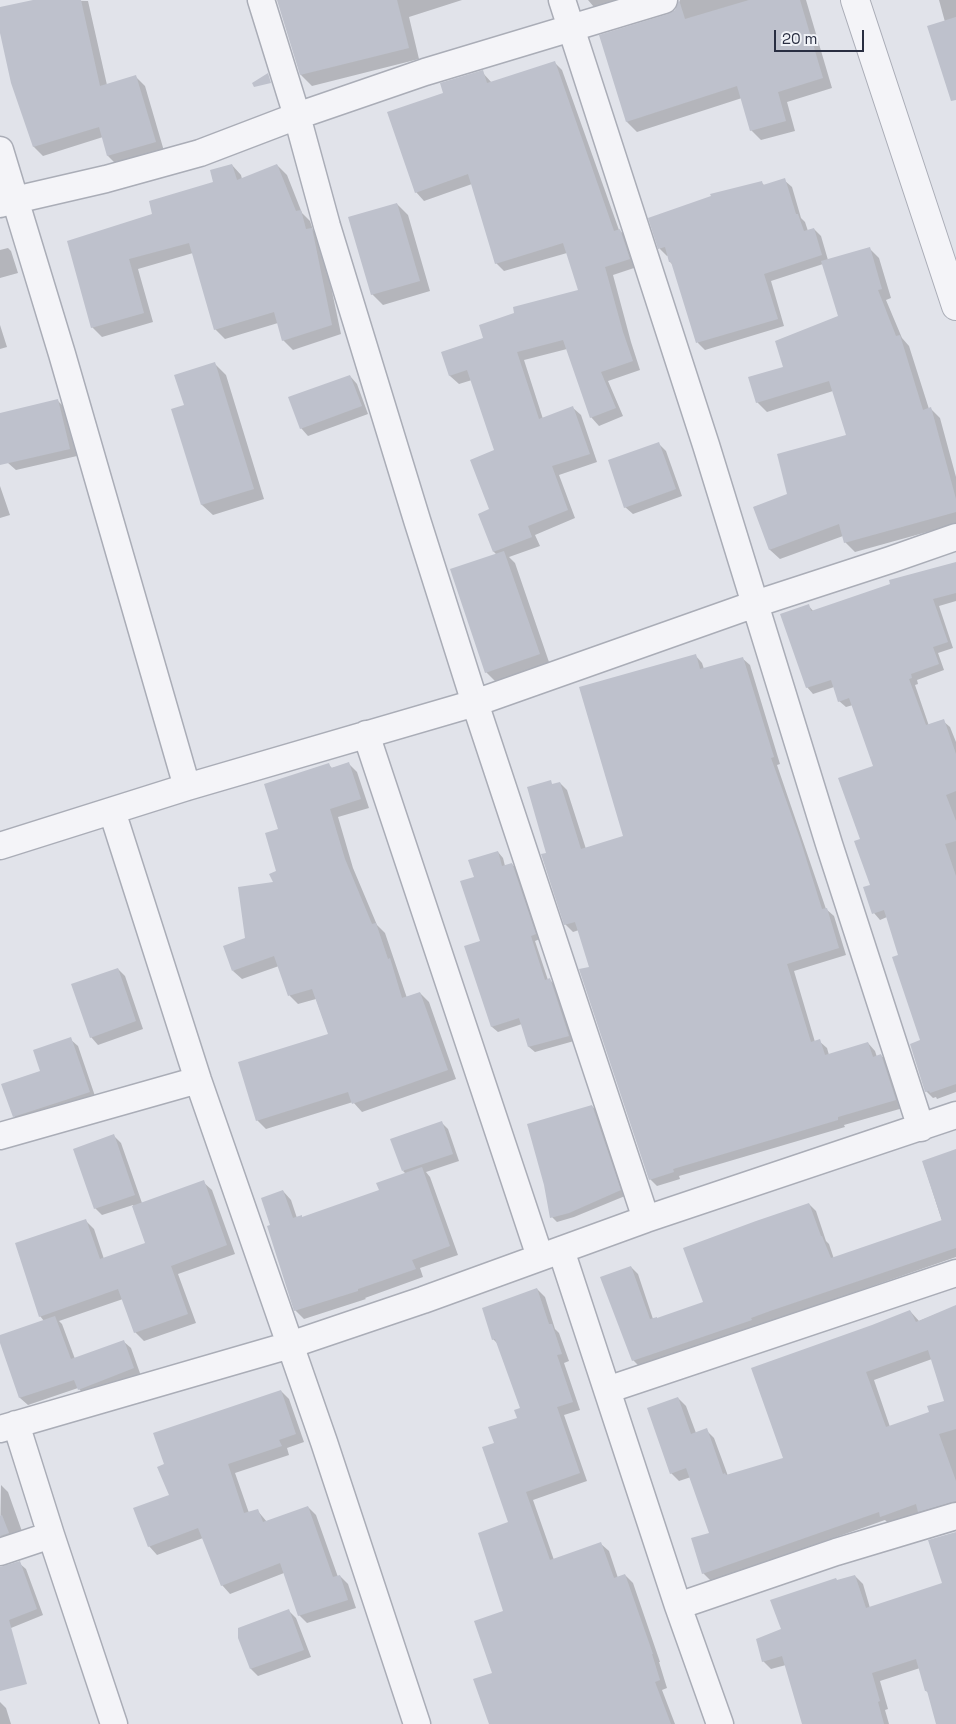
<!DOCTYPE html>
<html>
<head>
<meta charset="utf-8">
<style>
  body { margin:0 }
  #map { position:relative; width:956px; height:1724px; overflow:hidden; background:#e1e3ea; font-family:"Space Grotesk",sans-serif }
  canvas { display:block }
  .scale { position:absolute; left:774px; top:30px; width:90px; height:22px; box-sizing:border-box; border:2px solid #292e41; border-top:0; padding-left:6px; font-size:15px; line-height:18px; white-space:nowrap; color:#292e41; -webkit-text-stroke:4px #f0f2f7; paint-order:stroke }
</style>
</head>
<body>
<div id="map">
<canvas width="956" height="1724"></canvas>
<div class="scale">20 m</div>
</div>
<script>
const context = document.querySelector('canvas').getContext('2d');
context.lineJoin = 'round';
function paint(path, color) { context.fillStyle = color; context.fill(path, 'evenodd'); }
const shape = rows => new Path2D(rows.map(r => 'M' + r).join(''));
function strokePath(path, color, width, dash) { context.strokeStyle = color; context.lineWidth = width; context.lineCap = dash ? 'butt' : 'round'; context.setLineDash(dash || []); context.stroke(path); }
paint(shape([
  [39,0,88,1,107,85,136,77,145,86,164,151,117,165,108,156,103,137,43,156,34,147,0,27,0,9],
  [278,0,462,0,409,17,419,59,312,86,301,75],
  [588,0,654,0,599,13],
  [680,0,806,0,832,88,787,102,795,131,761,140,751,130,742,98,637,132,627,122,601,36,669,15,676,11],
  [939,0,956,0,956,78,945,22],
  [554,62,562,70,619,230,628,238,637,267,613,275,631,342,640,370,608,381,623,416,599,426,591,417,567,349,524,360,543,419,572,407,581,415,597,462,559,475,575,518,535,535,540,546,509,557,515,563,550,665,497,683,486,672,497,555,494,552,479,514,491,510,496,451,472,380,459,384,450,376,443,353,485,339,580,290,567,253,504,271,496,263,472,184,424,201,416,192,445,94,482,72,492,83],
  [232,165,241,175,242,179,277,165,287,175,302,213,310,221,313,230,321,239,341,334,293,350,283,340,278,323,225,339,215,329,193,253,138,269,153,322,102,337,92,327,68,242,154,214,215,183],
  [784,180,792,187,801,218,805,222,808,231,814,229,821,236,828,260,869,248,879,258,891,298,886,300,902,338,909,346,929,409,931,409,940,418,956,477,956,524,855,552,845,542,843,536,780,559,770,550,754,507,789,495,847,436,833,391,767,412,757,402,784,368,839,317,823,264,771,281,784,326,705,350,698,343,673,265,670,262,669,255,667,256,660,249,650,219,761,182,765,186],
  [397,204,408,215,430,291,383,305,372,294],
  [8,248,11,251,18,273,0,278,0,250],
  [0,325,7,347,0,349],
  [215,364,226,375,264,499,213,515,202,505,185,406],
  [350,376,357,384,368,414,308,436,301,428],
  [58,401,65,408,77,456,16,470,8,463,0,428,0,414],
  [659,444,666,451,682,496,633,514,625,507],
  [0,486,10,515,0,518],
  [956,563,956,601,939,606,953,648,938,653,944,670,917,680,918,684,915,685,929,726,943,721,950,727,956,742,956,1092,937,1099,936,1097,933,1098,926,1091,922,1041,900,956,887,917,880,920,874,913,871,886,861,840,874,767,853,705,846,707,839,701,834,687,813,694,807,687,808,605,814,612],
  [695,655,702,663,704,669,742,658,750,665,780,764,777,765,826,909,834,916,846,955,794,971,815,1042,819,1041,827,1048,829,1055,868,1043,875,1051,877,1057,881,1055,888,1063,903,1108,844,1125,845,1127,679,1176,680,1179,657,1186,650,1179,579,930,573,932,565,924,547,854,550,782,553,785,560,783,567,790,586,849,625,837],
  [349,764,357,772,369,808,338,817,353,868,377,925,385,933,407,998,420,993,429,1002,456,1079,362,1112,353,1102,266,1129,257,1120,329,1035,316,999,298,1004,290,996,279,966,242,979,233,971,246,939,275,883,278,871,279,830,329,765,332,768],
  [498,852,503,858,505,866,512,864,517,870,540,939,535,941,548,980,550,980,555,985,574,1041,535,1052,529,1047,522,1024,498,1032,492,1027,466,947,481,941,475,878],
  [118,969,125,976,143,1029,98,1045,91,1037],
  [70,1039,78,1046,96,1099,21,1123,14,1116],
  [592,1106,597,1111,625,1196,574,1217,557,1222,552,1217],
  [441,1122,448,1129,459,1161,426,1172,430,1177,458,1255,420,1268,423,1277,365,1298,366,1299,304,1319,295,1310,272,1226,283,1191,291,1200,297,1218,303,1218,380,1191,406,1174,403,1171],
  [114,1136,121,1143,142,1203,203,1182,212,1190,235,1254,178,1274,196,1323,144,1341,135,1332,123,1299,59,1321,62,1324,75,1359,123,1341,131,1348,141,1376,86,1396,78,1388,28,1405,20,1398,0,1336,44,1321,40,1316,85,1220,94,1229,104,1259,147,1244,133,1205,102,1215,95,1208],
  [956,1150,956,1257,640,1367,633,1360,631,1267,638,1274,653,1319,658,1319,704,1303,809,1204,816,1211,826,1241,829,1244,834,1259,942,1221,923,1162],
  [537,1289,545,1297,555,1329,559,1333,569,1361,564,1363,580,1410,564,1415,587,1481,533,1500,554,1560,601,1544,609,1551,618,1578,625,1575,633,1583,660,1662,659,1662,667,1688,662,1690,675,1724,503,1724,494,1673,505,1611,510,1522,495,1444,519,1418,521,1409,498,1344,493,1339],
  [956,1306,956,1510,889,1524,885,1520,711,1581,703,1573,710,1534,691,1477,679,1481,671,1473,678,1398,686,1406,696,1433,706,1430,714,1438,728,1476,785,1459,872,1327,910,1311,919,1321],
  [932,1359,946,1402,931,1413,890,1427,874,1380],
  [281,1391,289,1399,304,1442,287,1448,289,1455,235,1473,249,1513,257,1510,267,1522,308,1507,316,1515,338,1577,340,1576,348,1584,356,1608,307,1623,299,1615,284,1573,230,1594,222,1585,203,1538,157,1555,149,1546,171,1495],
  [1,1485,8,1492,24,1537,0,1545],
  [956,1533,956,1724,937,1724,930,1694,926,1691,920,1668,880,1681,888,1709,885,1710,889,1724,805,1724,786,1665,771,1669,763,1661,783,1630,838,1581,855,1576,863,1584,870,1608,944,1584],
  [19,1563,26,1569,43,1615,11,1628,5,1621,0,1609,0,1568],
  [289,1611,296,1618,311,1657,258,1676,251,1669,240,1637],
  [0,1702,6,1708,11,1724,0,1724]
]), '#0003');
paint(shape([
  [33,0,81,0,100,86,136,75,156,142,107,156,99,127,33,147,11,83,0,33,0,7],
  [277,0,397,0,409,48,300,75],
  [679,0,685,19,749,0,800,0,823,78,778,92,786,121,750,131,737,86,626,122,599,35,668,14,675,10],
  [956,17,956,100,951,101,927,26],
  [555,61,614,231,620,229,630,259,605,267,623,332,633,361,601,372,616,408,590,418,563,340,517,352,539,419,573,406,590,454,552,466,568,510,528,526,532,537,493,552,478,514,489,509,470,460,494,450,467,370,449,376,441,352,483,338,479,325,514,313,513,307,578,290,563,243,495,264,468,174,415,193,387,112,443,93,440,83,483,70,487,83],
  [268,73,271,83,254,87,252,83],
  [232,164,237,180,277,164,296,211,301,210,306,229,312,228,332,325,282,341,274,312,214,330,189,243,129,259,144,313,91,328,67,241,152,214,149,201,213,182,210,170],
  [785,178,796,214,798,214,804,231,814,228,822,255,764,274,778,319,696,343,671,262,669,262,665,247,658,249,648,218,711,196,710,194,762,181,763,185],
  [397,203,420,281,371,295,348,217],
  [870,247,882,289,878,290,896,336,900,335,923,410,931,407,956,499,956,512,844,543,839,524,769,550,753,507,787,494,777,454,846,435,829,381,756,403,748,377,783,367,775,341,838,316,821,261],
  [215,362,254,489,201,505,171,409,184,405,174,375],
  [350,375,362,406,300,429,288,397],
  [58,399,70,449,0,465,0,413],
  [659,442,676,489,624,508,608,460],
  [504,551,540,654,485,673,450,569],
  [956,562,956,593,933,599,948,642,933,647,939,664,911,674,912,678,909,679,926,725,944,719,956,754,956,791,946,795,956,821,956,841,945,844,956,876,956,1084,930,1093,929,1091,925,1092,910,1044,920,1040,892,957,898,955,884,910,872,914,863,887,870,885,854,841,860,839,838,778,873,766,849,698,838,702,831,680,806,688,780,614,809,604,811,611,890,584,889,580],
  [696,654,700,669,743,657,774,757,771,758,800,839,822,909,827,908,839,948,787,964,811,1042,820,1039,825,1055,868,1042,873,1057,881,1054,896,1100,838,1117,838,1120,673,1169,674,1172,649,1180,579,969,589,967,575,922,564,925,541,854,546,853,527,787,551,780,552,784,560,782,581,849,623,836,579,687],
  [349,762,361,799,330,809,345,859,372,924,376,923,388,959,390,958,402,998,420,992,448,1070,352,1104,348,1092,256,1121,238,1062,328,1034,312,989,288,996,274,956,232,971,223,946,245,938,238,887,273,882,269,874,276,871,265,833,278,829,264,784,329,763,331,768],
  [498,851,502,866,512,863,536,934,531,936,545,980,550,978,569,1036,528,1047,519,1018,491,1027,464,946,480,941,460,881,474,877,468,860],
  [118,968,136,1021,90,1038,71,984],
  [71,1037,90,1092,13,1117,1,1084,40,1071,33,1050],
  [592,1105,621,1190,569,1213,550,1218,544,1185,527,1124],
  [442,1121,453,1154,402,1171,390,1139],
  [114,1134,135,1195,94,1209,73,1149],
  [956,1149,956,1248,770,1311,751,1318,752,1320,632,1361,600,1277,631,1266,650,1319,657,1317,657,1318,703,1302,683,1248,756,1221,809,1203,821,1236,822,1236,831,1258,942,1220,922,1161],
  [422,1167,450,1246,412,1260,416,1269,358,1289,358,1291,294,1311,267,1226,270,1225,261,1198,283,1190,293,1218,302,1215,302,1217,379,1190,376,1183],
  [204,1180,227,1245,171,1266,188,1314,134,1333,118,1289,39,1317,15,1243,86,1219,100,1259,145,1243,132,1206],
  [537,1288,549,1324,552,1324,562,1354,557,1355,573,1402,557,1407,580,1473,526,1492,550,1560,601,1542,614,1578,625,1574,653,1654,652,1654,660,1680,655,1682,671,1724,489,1724,473,1679,492,1673,474,1621,503,1611,478,1533,508,1522,482,1447,494,1443,488,1427,517,1418,514,1410,520,1408,495,1339,492,1340,482,1308],
  [956,1305,956,1429,939,1434,956,1481,956,1501,918,1512,916,1504,880,1517,879,1512,702,1574,691,1538,709,1533,686,1468,670,1474,647,1408,678,1397,691,1434,707,1428,723,1474,725,1473,726,1475,783,1458,751,1368,872,1325,910,1310,916,1322],
  [928,1350,944,1401,927,1406,929,1412,886,1427,866,1372],
  [55,1316,71,1359,124,1340,134,1368,78,1390,74,1380,19,1398,0,1343,0,1335],
  [281,1390,296,1434,279,1440,282,1446,228,1464,244,1513,258,1509,263,1522,308,1506,333,1577,340,1575,348,1600,298,1616,280,1563,221,1586,198,1528,148,1547,133,1508,169,1495,157,1467,164,1464,153,1433],
  [2,1515,9,1533,0,1536,0,1516],
  [956,1532,956,1724,936,1724,927,1691,925,1691,916,1659,872,1673,880,1701,878,1702,884,1724,802,1724,782,1656,762,1662,756,1639,781,1629,770,1600,836,1578,837,1580,855,1575,866,1608,942,1583,928,1540],
  [20,1561,37,1609,9,1620,27,1684,0,1691,0,1567],
  [289,1609,304,1650,250,1669,238,1638,238,1628]
]), '#bec1cc');
const minor = shape([
  [261,0,297,116,327,226,417,520,475,703,646,1219],
  [562,0,706,445,829,844,921,1128],
  [0,150,62,354,187,787],
  [0,204,15,200,106,179,200,153,297,116,425,72,664,0],
  [366,734,540,1257],
  [112,811,198,1080,324,1442,417,1724],
  [0,846,187,787,475,703,755,604,890,560,956,537],
  [0,1136,198,1080],
  [561,1250,678,1606,720,1724],
  [607,1390,956,1273],
  [16,1424,51,1535,114,1724],
  [0,1429,290,1345,423,1300,646,1219,956,1115],
  [0,1552,51,1535],
  [678,1606,836,1552,956,1516]
]);
const tertiary = shape([
  [855,0,956,306]
]);
strokePath(minor, '#aaadb7', 29);
strokePath(tertiary, '#aaadb7', 30);
strokePath(minor, '#f4f4f8', 26);
strokePath(tertiary, '#f4f4f8', 28);
</script>
</body>
</html>
